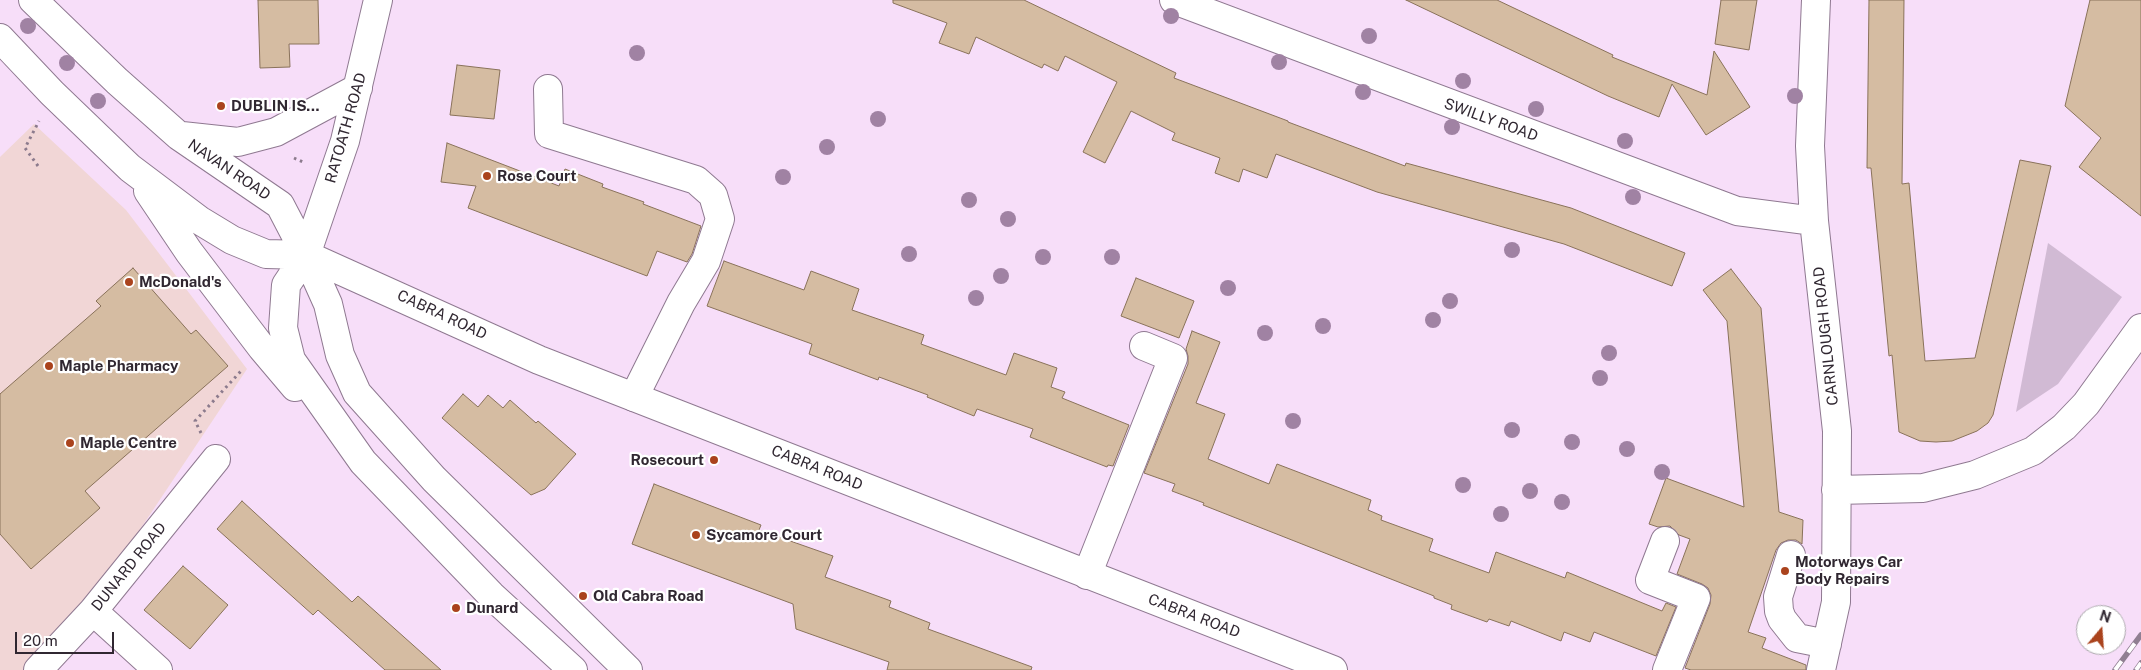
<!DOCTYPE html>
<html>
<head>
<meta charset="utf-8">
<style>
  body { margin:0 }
  #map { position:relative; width:2141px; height:670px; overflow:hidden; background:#f7def9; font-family:"Public Sans",sans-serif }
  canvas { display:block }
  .north { position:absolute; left:2076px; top:605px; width:50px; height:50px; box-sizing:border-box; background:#fff; border:1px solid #aca9ad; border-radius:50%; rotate:18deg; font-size:14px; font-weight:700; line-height:20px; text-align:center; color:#302731 }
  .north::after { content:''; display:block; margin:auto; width:18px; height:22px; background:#aa431d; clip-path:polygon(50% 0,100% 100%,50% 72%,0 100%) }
  .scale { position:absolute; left:15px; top:632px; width:99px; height:22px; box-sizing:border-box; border:2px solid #302731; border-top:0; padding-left:6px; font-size:15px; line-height:18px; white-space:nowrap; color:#302731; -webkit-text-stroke:4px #fff; paint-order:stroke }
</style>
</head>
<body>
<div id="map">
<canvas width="2141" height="670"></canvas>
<div class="north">N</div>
<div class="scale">20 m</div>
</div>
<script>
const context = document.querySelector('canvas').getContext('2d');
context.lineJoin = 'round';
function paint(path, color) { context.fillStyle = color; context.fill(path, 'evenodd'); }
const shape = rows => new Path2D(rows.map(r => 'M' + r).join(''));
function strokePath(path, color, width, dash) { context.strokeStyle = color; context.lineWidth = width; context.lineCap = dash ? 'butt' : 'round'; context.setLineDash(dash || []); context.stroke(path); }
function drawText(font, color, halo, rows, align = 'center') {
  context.font = font + ' "Public Sans",sans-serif'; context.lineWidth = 4.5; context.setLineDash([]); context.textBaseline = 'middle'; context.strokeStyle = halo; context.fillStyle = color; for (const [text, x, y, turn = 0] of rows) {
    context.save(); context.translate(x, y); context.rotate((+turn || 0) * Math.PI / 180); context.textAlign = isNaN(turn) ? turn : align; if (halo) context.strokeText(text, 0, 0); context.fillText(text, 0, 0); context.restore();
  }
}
paint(shape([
  [34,124,126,210,247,369,125,552,23,670,0,670,0,157]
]), '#f1d6d6');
paint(shape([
  [2048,243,2122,297,2058,384,2016,412]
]), '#d1bad4');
const building = shape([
  [258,0,318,0,319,44,289,44,290,67,260,68,258,0],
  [893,0,1024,0,1176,73,1174,78,1288,121,1288,122,1405,166,1406,163,1571,208,1685,253,1672,286,1564,244,1377,192,1276,154,1267,178,1243,169,1239,182,1215,173,1220,158,1172,140,1175,133,1131,111,1105,163,1083,152,1117,82,1065,56,1058,71,1044,64,1042,68,976,37,969,54,939,43,947,23,893,3,893,0],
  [1406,0,1497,0,1613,55,1612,57,1707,95,1714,51,1750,107,1706,135,1672,84,1659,117,1608,96,1406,0],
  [1721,0,1757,0,1749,50,1715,44,1721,0],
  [1869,0,1904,0,1902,184,1909,183,1925,361,1975,358,2020,160,2051,166,1993,415,1988,423,1977,431,1952,441,1936,442,1920,441,1899,432,1892,355,1889,356,1871,168,1867,168,1869,0],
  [2090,0,2141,0,2141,216,2079,167,2101,138,2065,106,2090,0],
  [457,65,500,70,494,119,450,115,457,65],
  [447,143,559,186,565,169,603,184,602,187,644,202,643,204,701,226,692,254,687,262,657,251,647,276,468,208,476,186,441,182,447,143],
  [724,261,804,290,811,271,859,289,852,310,924,335,921,344,1006,375,1014,353,1057,368,1051,387,1065,392,1062,398,1129,425,1113,466,1108,465,1107,467,1030,437,1033,429,977,409,974,416,927,397,928,395,879,377,878,380,809,354,812,344,707,306,724,261],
  [133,268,191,334,196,330,228,366,85,491,100,508,31,569,0,534,0,394,101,306,96,301,133,268],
  [1731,269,1761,308,1779,512,1803,520,1802,544,1796,540,1788,540,1781,543,1776,550,1748,632,1766,638,1762,648,1806,665,1806,670,1691,670,1685,668,1710,604,1711,595,1708,588,1702,584,1677,574,1690,539,1679,535,1670,526,1658,527,1649,524,1666,478,1744,507,1727,321,1703,290,1731,269],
  [1136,278,1194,301,1179,338,1121,316,1136,278],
  [1192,331,1220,342,1196,403,1225,414,1208,459,1269,484,1277,464,1371,500,1368,510,1382,516,1381,520,1433,539,1429,551,1489,573,1496,552,1565,578,1567,572,1662,611,1666,603,1676,607,1656,656,1594,632,1590,642,1564,632,1561,641,1511,621,1509,626,1489,619,1487,622,1451,609,1452,605,1434,598,1434,596,1203,505,1204,503,1172,491,1175,484,1144,473,1188,364,1188,356,1186,349,1192,331],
  [463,394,478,407,488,395,503,408,510,400,536,423,538,421,576,454,545,489,531,495,442,418,463,394],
  [654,484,761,525,759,530,833,556,825,577,891,601,889,607,930,623,928,629,1032,667,1031,670,887,670,889,662,796,629,793,604,632,544,654,484],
  [242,501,352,602,358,596,441,670,385,670,318,610,313,615,217,529,242,501],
  [183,566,228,605,190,649,144,610,183,566]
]);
paint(building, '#d5bca2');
strokePath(building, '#89725a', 1);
const minor = shape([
  [1174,0,1737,211,1814,221],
  [1816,0,1810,146,1814,221,1837,431,1836,602,1821,670],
  [548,89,549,134,696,180,713,195,720,219,706,261,681,303,634,397],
  [1836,490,1923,488,1975,475,2033,451,2064,427,2086,404,2141,328],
  [1665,541,1650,580,1696,598,1667,670],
  [1791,555,1778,597,1779,611,1782,619,1797,638,1827,644],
  [1087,575,1173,358,1144,346],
  [93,611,158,670],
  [38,670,93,611,216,459]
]);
const major = shape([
  [33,0,117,81,179,136,280,205,306,255,328,304,340,355,357,393,434,479,628,670],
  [378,0,345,141,306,255,286,285,283,328,291,360,363,462,491,595,573,670],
  [0,38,52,93,130,168,199,220,232,240,266,254,306,255,539,360,1333,670],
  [182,136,238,142,276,132,358,88],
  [148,191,189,252,262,348,295,387]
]);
strokePath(minor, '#8f7991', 30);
strokePath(major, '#8f7991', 30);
strokePath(shape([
  [294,158,305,163],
  [38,166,25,148,39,121],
  [201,433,195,421,241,371]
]), '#8c7b8d', 3, [2.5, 4]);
strokePath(minor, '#fff', 28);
strokePath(major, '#fff', 28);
const rail = shape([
  [2115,670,2141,635],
  [2136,670,2141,663]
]);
strokePath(rail, '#907f92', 5.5);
strokePath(rail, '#fff', 4, [11]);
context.fillStyle = '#a082a3';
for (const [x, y] of [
  [1171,16],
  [28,26],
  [1369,36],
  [637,53],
  [1279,62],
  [67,63],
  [1463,81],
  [1363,92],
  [1795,96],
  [98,101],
  [1536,109],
  [878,119],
  [1452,127],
  [1625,141],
  [827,147],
  [783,177],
  [1633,197],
  [969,200],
  [1008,219],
  [1512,250],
  [909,254],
  [1043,257],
  [1112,257],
  [1001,276],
  [1228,288],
  [976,298],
  [1450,301],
  [1433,320],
  [1323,326],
  [1265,333],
  [1609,353],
  [1600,378],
  [1293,421],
  [1512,430],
  [1572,442],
  [1627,449],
  [1662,472],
  [1463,485],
  [1530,491],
  [1562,502],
  [1501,514]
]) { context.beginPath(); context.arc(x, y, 8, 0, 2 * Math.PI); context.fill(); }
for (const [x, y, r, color] of [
  [221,106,5,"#aa431d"],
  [487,176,5,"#aa431d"],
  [129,282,5,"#aa431d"],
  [49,366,5,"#aa431d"],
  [70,443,5,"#aa431d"],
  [714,460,5,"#aa431d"],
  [696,535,5,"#aa431d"],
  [1785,571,5,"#aa431d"],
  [583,596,5,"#aa431d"],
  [456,608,5,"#aa431d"]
]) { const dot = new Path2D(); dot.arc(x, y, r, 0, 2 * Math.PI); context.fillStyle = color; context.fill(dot); strokePath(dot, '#fff', 2); }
drawText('bold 15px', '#302731', '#fff', [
  ["DUBLIN IS...",231,106],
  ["Rose Court",497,176],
  ["McDonald's",139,282],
  ["Maple Pharmacy",59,366],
  ["Maple Centre",80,443],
  ["Rosecourt",704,460,"right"],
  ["Sycamore Court",706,535],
  ["Motorways Car",1795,562],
  ["Body Repairs",1795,579],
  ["Old Cabra Road",593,596],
  ["Dunard",466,608]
], 'left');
drawText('15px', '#302731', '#fff', [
  ["SWILLY ROAD",1491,120,20],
  ["RATOATH ROAD",346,128,-74],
  ["NAVAN ROAD",229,170,34],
  ["CABRA ROAD",442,315,25],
  ["CARNLOUGH ROAD",1826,336,-96],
  ["CABRA ROAD",817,468,22],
  ["DUNARD ROAD",129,567,-51],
  ["CABRA ROAD",1194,616,21]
]);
</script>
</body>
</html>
